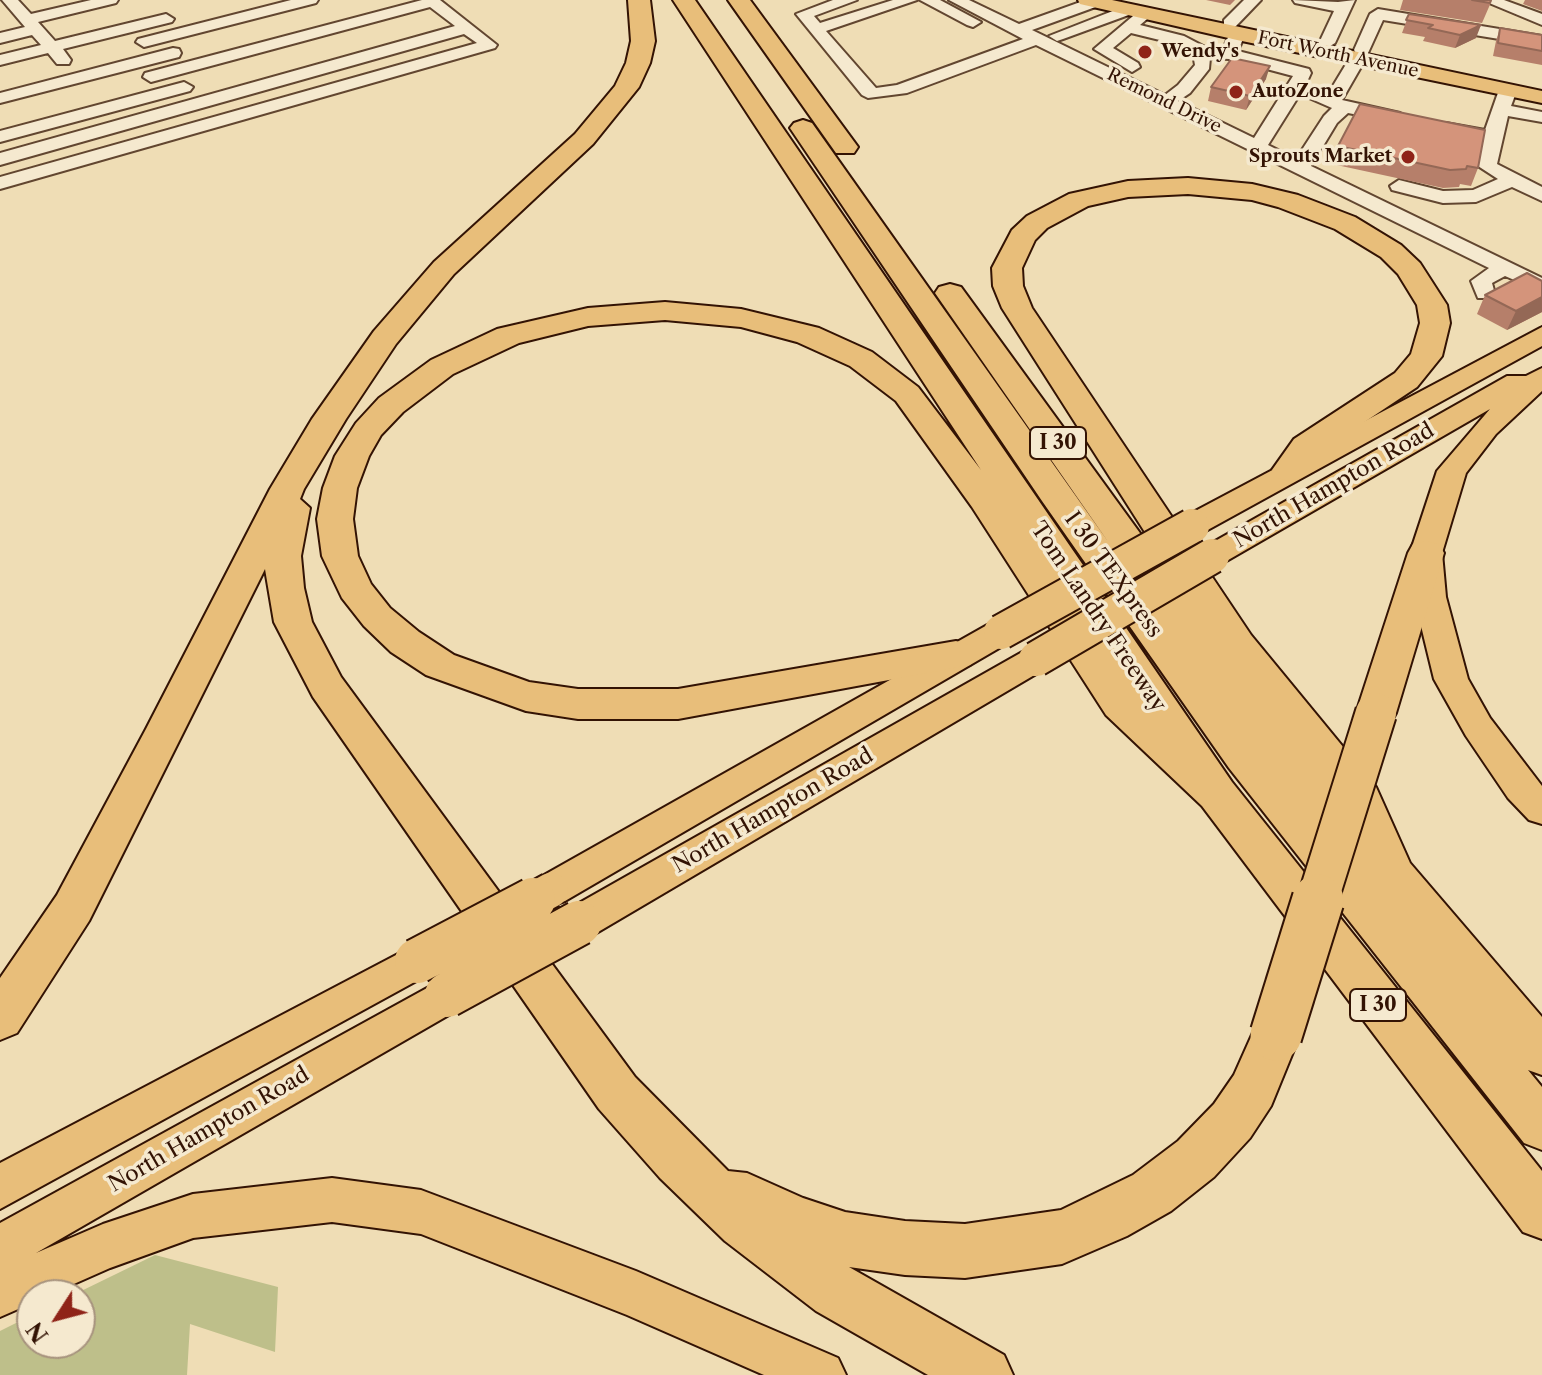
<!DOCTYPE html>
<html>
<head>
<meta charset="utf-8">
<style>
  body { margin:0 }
  #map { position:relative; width:1542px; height:1375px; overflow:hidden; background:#efddb5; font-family:"Libre Caslon Text",serif }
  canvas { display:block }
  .north { position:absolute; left:16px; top:1279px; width:80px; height:80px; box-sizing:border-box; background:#f5e9cf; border:2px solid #a7937e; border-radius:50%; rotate:234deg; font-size:22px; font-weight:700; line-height:32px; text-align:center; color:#331304 }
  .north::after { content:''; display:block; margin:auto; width:28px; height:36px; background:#8f2418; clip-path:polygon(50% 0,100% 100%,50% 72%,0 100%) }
</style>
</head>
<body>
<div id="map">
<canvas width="1542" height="1375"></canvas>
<div class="north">N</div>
</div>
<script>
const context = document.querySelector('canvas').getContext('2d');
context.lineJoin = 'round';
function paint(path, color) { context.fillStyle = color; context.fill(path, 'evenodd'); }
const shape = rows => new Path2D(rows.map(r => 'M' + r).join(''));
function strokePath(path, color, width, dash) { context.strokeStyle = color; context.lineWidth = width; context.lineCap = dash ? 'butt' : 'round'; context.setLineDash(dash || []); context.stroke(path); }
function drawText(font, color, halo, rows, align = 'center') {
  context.font = font + ' "Libre Caslon Text",serif'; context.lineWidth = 7; context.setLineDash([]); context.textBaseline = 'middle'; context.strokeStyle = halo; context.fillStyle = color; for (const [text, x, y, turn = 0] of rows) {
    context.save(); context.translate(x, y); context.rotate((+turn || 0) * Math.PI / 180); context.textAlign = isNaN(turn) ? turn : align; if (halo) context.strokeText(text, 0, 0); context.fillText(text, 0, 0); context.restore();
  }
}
paint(shape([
  [155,1255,278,1287,275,1352,190,1324,187,1375,0,1375,0,1331,32,1315,32,1343,80,1343,80,1295,73,1295]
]), '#bebf8a');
const minor = shape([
  [2,0,18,0,31,14,91,0,118,0,116,3,38,22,55,41,166,14,174,19,172,22,63,49,71,60,69,64,57,64,48,53,0,65,0,55,41,45,32,35,0,43,0,33,25,27,2,0],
  [291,0,318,0,316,3,144,47,136,42,138,39,291,0],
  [422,0,440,0,497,45,495,48,0,189,0,177,477,43,464,34,0,165,0,153,455,26,430,7,151,82,143,77,145,73,422,0],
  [833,0,857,0,814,16,820,23,893,0,917,0,826,31,876,88,897,85,1023,39,949,0,969,0,1019,24,1086,0,1101,0,1101,5,1032,30,1165,95,1178,85,1195,65,1193,54,1172,43,1131,33,1113,48,1138,63,1140,67,1132,72,1094,49,1139,11,1151,11,1153,14,1140,25,1184,36,1205,47,1223,49,1231,31,1243,31,1245,34,1238,51,1309,69,1311,73,1306,84,1328,94,1351,56,1363,56,1365,60,1342,100,1400,113,1403,117,1394,122,1348,113,1337,123,1311,166,1542,278,1542,292,1505,276,1492,283,1495,294,1492,298,1478,298,1471,281,1489,268,1036,45,907,93,868,98,862,95,796,14,833,0],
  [1210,58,1229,59,1293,76,1254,138,1178,101,1190,93,1209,69,1210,58],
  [1300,94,1332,108,1324,116,1296,159,1268,145,1300,94],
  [920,0,940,0,981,22,973,27,967,25,920,0],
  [1244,0,1261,0,1236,26,1224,26,1224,20,1244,0],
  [1293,0,1338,2,1355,0,1335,43,1327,48,1319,43,1334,11,1295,3,1293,0],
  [1482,0,1504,0,1542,14,1542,25,1482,0],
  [1128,5,1134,7,1134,13,1063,39,1057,41,1049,36,1128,5],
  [1378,9,1542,36,1542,46,1383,20,1368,53,1356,53,1354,50,1370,14,1378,9],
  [173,48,179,49,181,53,179,57,0,103,0,93,173,48],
  [184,82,193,87,190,91,0,142,0,131,184,82],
  [1508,85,1517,90,1511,106,1542,112,1542,122,1508,116,1497,164,1542,187,1542,201,1512,187,1476,202,1443,203,1392,190,1390,186,1399,180,1443,191,1473,190,1498,179,1478,166,1482,141,1440,132,1437,128,1446,123,1485,130,1499,90,1508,85]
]);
const major = shape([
  [1078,0,1112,0,1542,91,1542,103,1237,40,1080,4,1078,0],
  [1542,327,1542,346,1204,532,1193,535,1182,532,1178,525,1182,518,1542,327],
  [1542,368,1542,391,1496,434,1466,473,1442,553,1446,597,1468,679,1490,718,1542,786,1542,824,1529,820,1508,798,1466,736,1434,679,1414,597,1410,553,1437,471,1490,409,1223,563,1212,566,1201,563,1196,556,1201,549,1507,376,1526,376,1542,368],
  [1001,620,1013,624,1017,632,1013,640,565,901,551,906,537,901,532,890,537,879,989,624,1001,620],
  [1036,647,1048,651,1053,659,1048,667,593,935,579,939,565,935,559,923,565,911,1024,651,1036,647],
  [417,944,431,949,437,961,431,973,0,1209,0,1163,417,944],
  [447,977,461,982,467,995,461,1008,36,1253,103,1224,193,1194,332,1178,421,1190,636,1271,838,1358,846,1375,764,1375,627,1315,421,1234,332,1222,193,1238,110,1268,49,1295,32,1295,32,1303,0,1317,0,1223,447,977]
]);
const highway = shape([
  [628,0,650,0,655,41,650,63,639,87,593,144,454,274,396,344,346,419,304,489,300,499,310,508,301,556,304,588,312,622,341,677,635,1077,728,1171,747,1173,803,1198,845,1212,905,1221,965,1224,1061,1210,1133,1175,1178,1141,1214,1104,1234,1075,1259,1019,1276,1013,1293,1019,1300,1035,1271,1106,1250,1138,1214,1177,1171,1211,1127,1236,1062,1264,965,1278,905,1275,849,1267,1004,1355,1013,1375,928,1375,816,1311,725,1241,660,1178,599,1109,313,697,274,622,265,569,89,921,17,1033,0,1040,0,978,57,895,146,729,270,489,312,419,374,331,434,262,575,134,615,86,626,63,631,41,628,0],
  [673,0,695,0,1232,782,1542,1171,1542,1239,1523,1232,1202,806,1106,715,972,507,896,401,850,366,797,342,741,327,665,320,588,326,519,343,453,374,403,412,381,435,369,456,357,488,353,519,358,556,371,584,390,608,419,632,454,655,529,682,578,689,678,689,956,641,970,645,976,655,970,665,678,719,578,719,526,711,426,675,391,652,364,626,342,598,322,556,317,519,323,488,335,456,356,423,379,398,431,360,497,329,588,308,665,302,741,309,819,328,872,352,918,387,981,470,673,0],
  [728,0,750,0,858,147,854,153,836,153,728,0],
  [803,120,812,123,1109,543,935,293,939,287,950,284,961,287,1185,595,1002,308,993,286,992,268,1012,230,1027,216,1069,194,1128,181,1188,178,1252,184,1298,195,1355,217,1401,245,1420,263,1447,305,1450,323,1442,356,1417,387,1318,453,1301,478,1289,481,1277,478,1272,470,1294,439,1395,373,1411,354,1420,323,1417,305,1398,274,1381,257,1335,229,1278,207,1252,200,1188,194,1128,197,1088,206,1047,228,1035,240,1022,268,1023,286,1032,308,1251,635,1376,787,1410,863,1542,1017,1542,1075,1528,1070,1542,1087,1542,1150,1524,1143,1229,768,1042,501,790,128,794,123,803,120],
  [1426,541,1439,544,1444,553,1396,713,1390,724,1376,728,1362,724,1356,713,1408,553,1413,544,1426,541]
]);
strokePath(minor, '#624630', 4);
strokePath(major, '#331304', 4);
strokePath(highway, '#331304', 4);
paint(minor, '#f5e9cf');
paint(major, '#e8be7a');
paint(highway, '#e8be7a');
const majorBridgeFar2 = shape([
  [1188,528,1193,525]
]);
const majorBridgeFar1 = shape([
  [1001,632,1192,526],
  [1036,659,1212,556],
  [529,902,551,890]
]);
const majorBridge = shape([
  [417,961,533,900],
  [447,995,579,923]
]);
const highwayBridgeFar1 = shape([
  [1317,902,1376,713]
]);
const highwayBridge = shape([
  [1276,1035,1318,900]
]);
strokePath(majorBridgeFar2, '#331304', 30, []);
strokePath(majorBridgeFar1, '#331304', 38, []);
strokePath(majorBridge, '#331304', 48, []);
strokePath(highwayBridgeFar1, '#331304', 44, []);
strokePath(highwayBridge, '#331304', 55, []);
strokePath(majorBridgeFar2, '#e8be7a', 27);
strokePath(majorBridgeFar1, '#e8be7a', 34);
strokePath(majorBridge, '#e8be7a', 44);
strokePath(highwayBridgeFar1, '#e8be7a', 40);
strokePath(highwayBridge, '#e8be7a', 51);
paint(shape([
  [1206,0,1235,0,1230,5],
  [1403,0,1492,0,1482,23,1400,10],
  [1525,0,1542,0,1542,11,1523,4],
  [1409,14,1476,38,1455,48,1423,41,1425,37,1402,33],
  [1500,28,1542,35,1542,65,1493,56,1496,41],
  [1266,79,1246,110,1208,101,1211,87],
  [1338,146,1478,168,1471,186,1460,184,1459,187,1443,188,1332,164],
  [1542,281,1542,312,1507,330,1477,314,1485,295]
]), '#b67f6a');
paint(shape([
  [1481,25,1476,38,1455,48,1460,35],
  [1270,66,1266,79,1246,110,1250,96],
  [1542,297,1542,312,1507,330,1516,311]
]), '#946856');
const building = shape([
  [1472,0,1491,0,1490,3,1472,0],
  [1409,14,1481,25,1460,35,1428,28,1433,25,1406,20,1409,14],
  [1500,28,1542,35,1542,51,1498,43,1500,28],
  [1232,58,1270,66,1250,96,1211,87,1232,58],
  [1360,104,1485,130,1478,168,1467,166,1466,169,1450,170,1338,146,1360,104],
  [1527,273,1542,281,1542,297,1516,311,1485,295,1527,273]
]);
paint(building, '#d4947b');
strokePath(building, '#946856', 2);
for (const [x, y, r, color] of [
  [1145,52,8,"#8f2418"],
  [1236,92,8,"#8f2418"],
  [1408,157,8,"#8f2418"]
]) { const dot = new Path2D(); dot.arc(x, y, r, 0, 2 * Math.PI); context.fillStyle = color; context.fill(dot); strokePath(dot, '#f5e9cf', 3); }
drawText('bold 18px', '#331304', '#f5e9cf', [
  ["Wendy's",1161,52],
  ["AutoZone",1252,92],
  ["Sprouts Market",1392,157,"right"]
], 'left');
drawText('18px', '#331304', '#f5e9cf', [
  ["Fort Worth Avenue",1338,55,12],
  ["Remond Drive",1164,101,26]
]);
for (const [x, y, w] of [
  [1058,443,56],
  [1378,1005,56]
]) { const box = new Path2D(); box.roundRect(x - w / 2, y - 16, w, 32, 6); context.fillStyle = '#f5e9cf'; context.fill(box); strokePath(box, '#331304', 2); }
drawText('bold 20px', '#331304', null, [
  ["I 30",1058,443],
  ["I 30",1378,1005]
]);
drawText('22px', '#331304', '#f5e9cf', [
  ["North Hampton Road",1334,486,-30],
  ["I 30 TEXpress",1113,575,54],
  ["Tom Landry Freeway",1098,617,56],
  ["North Hampton Road",773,811,-30],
  ["North Hampton Road",209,1130,-30]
]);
</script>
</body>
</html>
